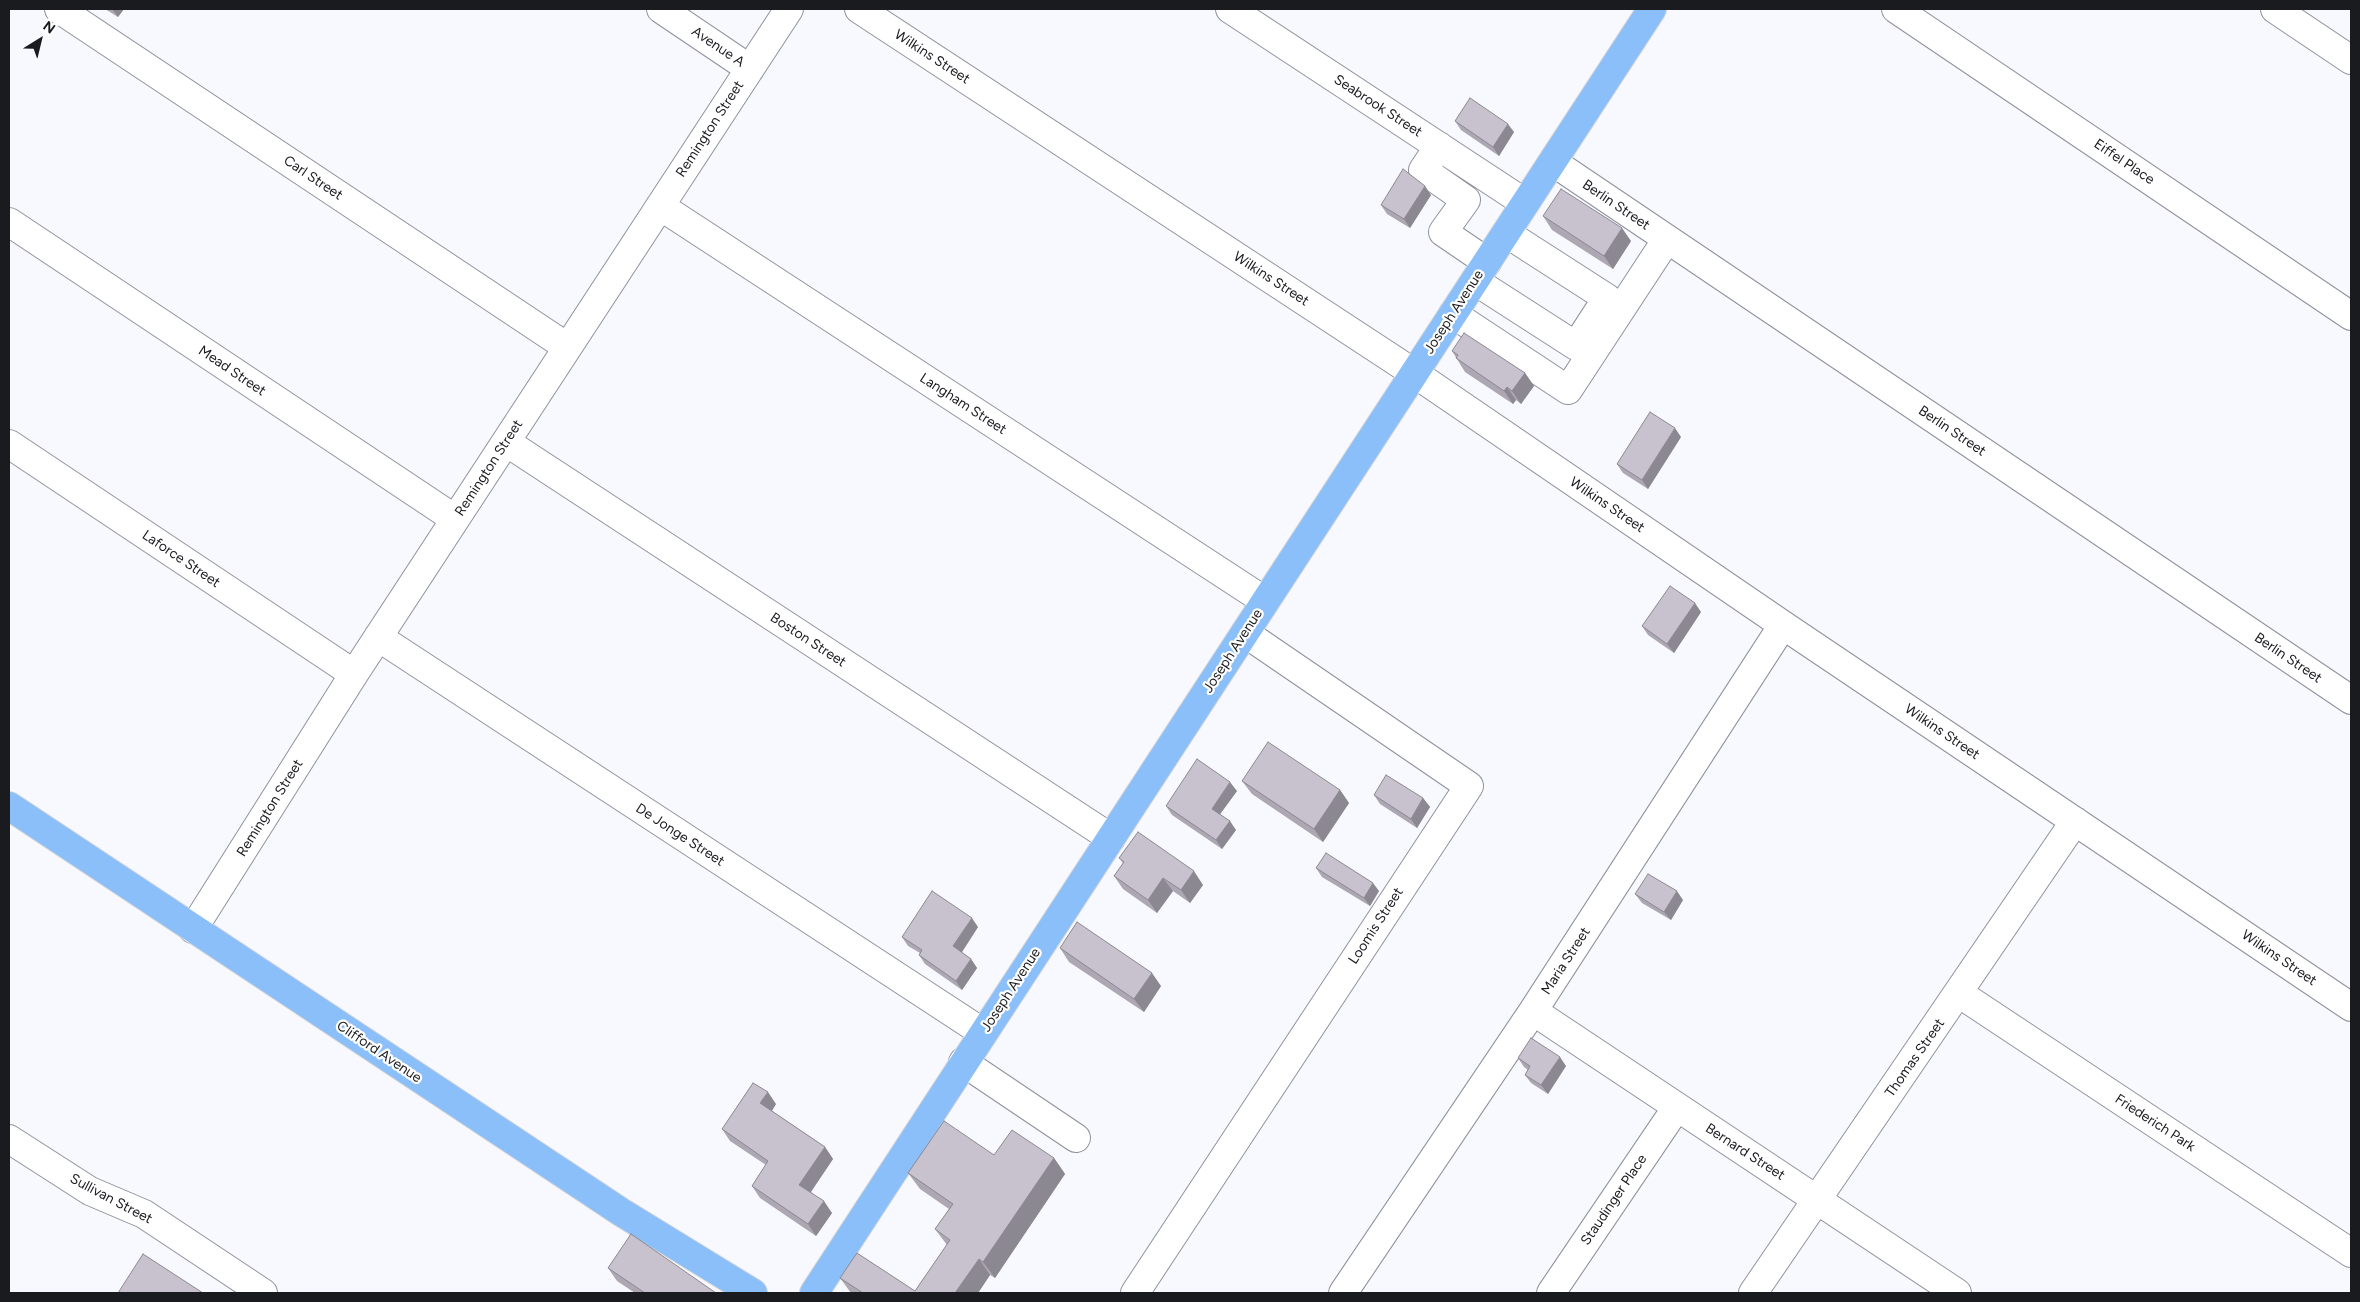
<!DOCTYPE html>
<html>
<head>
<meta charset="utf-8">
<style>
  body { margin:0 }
  #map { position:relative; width:2360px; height:1302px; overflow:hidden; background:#f8f9fe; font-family:Figtree,sans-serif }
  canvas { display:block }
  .frame { position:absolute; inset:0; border:10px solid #1a1b1f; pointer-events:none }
  .north { position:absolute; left:15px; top:15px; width:50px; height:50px; -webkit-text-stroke:4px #fff; paint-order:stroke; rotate:36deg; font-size:14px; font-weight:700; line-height:20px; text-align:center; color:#1a1b1f }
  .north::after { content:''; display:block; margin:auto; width:18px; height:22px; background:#1a1b1f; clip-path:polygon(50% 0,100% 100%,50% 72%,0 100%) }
</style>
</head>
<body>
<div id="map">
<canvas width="2360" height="1302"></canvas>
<div class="frame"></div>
<div class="north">N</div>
</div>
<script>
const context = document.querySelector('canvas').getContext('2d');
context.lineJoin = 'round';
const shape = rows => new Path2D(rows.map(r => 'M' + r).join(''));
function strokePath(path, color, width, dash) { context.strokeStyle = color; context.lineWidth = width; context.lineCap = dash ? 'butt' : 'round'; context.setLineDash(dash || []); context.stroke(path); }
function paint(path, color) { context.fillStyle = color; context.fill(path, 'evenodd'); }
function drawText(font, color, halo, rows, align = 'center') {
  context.font = font + ' Figtree,sans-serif'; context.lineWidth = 4.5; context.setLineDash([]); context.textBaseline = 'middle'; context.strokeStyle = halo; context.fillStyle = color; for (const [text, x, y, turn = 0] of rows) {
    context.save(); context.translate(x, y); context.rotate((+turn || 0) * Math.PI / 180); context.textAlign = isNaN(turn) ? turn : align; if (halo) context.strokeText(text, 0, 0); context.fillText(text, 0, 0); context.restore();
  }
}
const minor = shape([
  [59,9,567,347],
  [661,9,750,69],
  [859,9,1414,373,1783,625,2351,1007],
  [1230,9,1525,203],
  [1896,9,2351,316],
  [2275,9,2351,60],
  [1439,146,1423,170,1466,200,1443,232,1487,262],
  [1553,162,2351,700],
  [660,206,1265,601],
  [9,222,455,519],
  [1475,281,1576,346,1607,298,1506,233],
  [1453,314,1568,390,1667,239],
  [506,442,1111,838],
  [9,444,354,674],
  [378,637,982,1032],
  [193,929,354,674,789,9],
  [1960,994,2351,1253],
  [1533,1011,1957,1293],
  [963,1062,1076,1138],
  [9,1139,90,1191,144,1214,263,1293],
  [1135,1293,1469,786,1245,633],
  [1343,1293,1533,1011,1783,625],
  [1551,1293,1677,1107],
  [1753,1293,2075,821]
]);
const major = shape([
  [9,806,621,1212,753,1293],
  [814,1293,1652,9]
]);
strokePath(minor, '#8f919e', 30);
strokePath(major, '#d6d6d7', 30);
strokePath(minor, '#fff', 28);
strokePath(major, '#8bbffa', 28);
paint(shape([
  [105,9,124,9,118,17],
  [1455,121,1514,132,1499,156,1461,130],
  [1431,195,1410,228,1387,214,1381,205],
  [1543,216,1631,241,1613,269,1552,230],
  [1452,351,1525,373,1534,386,1521,404,1516,400,1513,404,1465,372],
  [1681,437,1648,489,1623,473,1617,464],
  [1701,612,1674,653,1648,635,1642,626],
  [1242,781,1340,790,1349,803,1323,842,1252,794],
  [1237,791,1220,814,1236,830,1222,849,1172,815,1166,806],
  [1374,795,1423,798,1430,807,1417,828,1380,804],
  [1119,858,1203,885,1190,903,1173,891,1157,913,1123,889,1114,876,1123,863],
  [1316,868,1379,891,1370,906,1322,877],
  [1635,894,1683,900,1671,920,1642,903],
  [978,927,962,952,971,959,977,968,962,990,925,964,919,955,920,953,908,946,902,937],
  [1060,948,1161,986,1144,1012,1069,962],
  [1518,1058,1566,1066,1548,1094,1531,1083,1525,1075,1528,1070,1524,1067],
  [776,1104,772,1111,825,1147,833,1159,811,1192,832,1213,816,1236,760,1198,752,1186,766,1165,730,1141,722,1129],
  [994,1155,1054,1158,1065,1174,995,1278,990,1275,978,1293,851,1293,840,1278,915,1291,947,1245,935,1229,949,1209,920,1189,908,1173],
  [608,1268,716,1293,635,1293,617,1281]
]), '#aca7b2');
paint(shape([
  [112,9,124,9,118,17],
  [1508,124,1514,132,1499,156,1493,147],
  [1425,186,1431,195,1410,228,1404,219],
  [1622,228,1631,241,1613,269,1604,256],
  [1525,373,1534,386,1521,404,1512,391],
  [1507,387,1516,400,1513,404,1504,391],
  [1675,428,1681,437,1648,489,1642,480],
  [1695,603,1701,612,1674,653,1667,644],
  [1230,782,1237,791,1218,817,1212,809],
  [1340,790,1349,803,1323,842,1314,829],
  [1423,798,1430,807,1417,828,1411,819],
  [1230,821,1236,830,1222,849,1216,840],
  [1194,871,1203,885,1190,903,1181,890],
  [1163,878,1173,891,1157,913,1148,900],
  [1373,883,1379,891,1370,906,1364,898],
  [1677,891,1683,900,1671,920,1664,912],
  [972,918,978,927,960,955,953,946],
  [971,959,977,968,962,990,956,981],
  [1152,973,1161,986,1144,1012,1134,999],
  [1560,1057,1566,1066,1548,1094,1541,1085],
  [768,1092,776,1104,769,1115,760,1103],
  [825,1147,833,1159,808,1196,799,1185],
  [1054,1158,1065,1174,995,1278,983,1262],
  [824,1201,832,1213,816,1236,808,1224],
  [979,1259,990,1275,978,1293,955,1293]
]), '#8c8891');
const building = shape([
  [1470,98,1508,124,1493,147,1455,121,1470,98],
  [1403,169,1425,186,1404,219,1381,205,1403,169],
  [1561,189,1622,228,1604,256,1543,216,1561,189],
  [1464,333,1525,373,1512,391,1507,387,1504,391,1456,358,1458,355,1452,351,1464,333],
  [1650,412,1675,428,1642,480,1617,464,1650,412],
  [1670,586,1695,603,1667,644,1642,626,1670,586],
  [1268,742,1340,790,1314,829,1242,781,1268,742],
  [1197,759,1230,782,1212,809,1230,821,1216,840,1166,806,1197,759],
  [1386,775,1423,798,1411,819,1374,795,1386,775],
  [1138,832,1194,871,1181,890,1163,878,1148,900,1114,876,1124,862,1119,858,1138,832],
  [1326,853,1373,883,1364,898,1316,868,1326,853],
  [1648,874,1677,891,1664,912,1635,894,1648,874],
  [932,891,972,918,953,946,971,959,956,981,919,955,922,950,902,937,932,891],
  [1077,922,1152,973,1134,999,1060,948,1077,922],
  [1531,1038,1560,1057,1541,1085,1525,1075,1530,1066,1518,1058,1531,1038],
  [753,1083,768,1092,760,1103,825,1147,799,1185,824,1201,808,1224,752,1186,768,1161,722,1129,753,1083],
  [944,1121,994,1155,1012,1130,1054,1158,983,1262,979,1259,955,1293,863,1293,840,1278,857,1253,915,1291,950,1240,935,1229,953,1204,908,1173,944,1121],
  [631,1234,716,1293,645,1293,608,1268,631,1234],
  [143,1254,203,1293,118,1293,143,1254]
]);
paint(building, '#c8c2cf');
strokePath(building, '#8c8891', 1);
drawText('14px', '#1a1b1f', '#fff', [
  ["Avenue A",718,47,34],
  ["Wilkins Street",932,57,33],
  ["Seabrook Street",1378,106,33],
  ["Remington Street",710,129,-57],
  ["Eiffel Place",2124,162,34],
  ["Carl Street",313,178,34],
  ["Berlin Street",1616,205,34],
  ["Wilkins Street",1271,279,33],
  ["Joseph Avenue",1454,312,-57],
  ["Mead Street",232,371,34],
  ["Langham Street",963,404,33],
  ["Berlin Street",1952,431,34],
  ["Remington Street",489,468,-57],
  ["Wilkins Street",1607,505,34],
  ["Laforce Street",181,559,34],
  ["Boston Street",808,640,33],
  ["Joseph Avenue",1233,651,-57],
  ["Berlin Street",2288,658,34],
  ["Wilkins Street",1942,732,34],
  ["Remington Street",270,808,-58],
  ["De Jonge Street",680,835,33],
  ["Loomis Street",1376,926,-57],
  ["Wilkins Street",2279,958,34],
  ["Maria Street",1566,961,-57],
  ["Joseph Avenue",1011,990,-57],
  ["Clifford Avenue",379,1052,34],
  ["Thomas Street",1915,1058,-55],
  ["Friederich Park",2155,1123,33],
  ["Bernard Street",1745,1152,33],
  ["Sullivan Street",111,1199,28],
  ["Staudinger Place",1614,1200,-56]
]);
</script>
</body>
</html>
